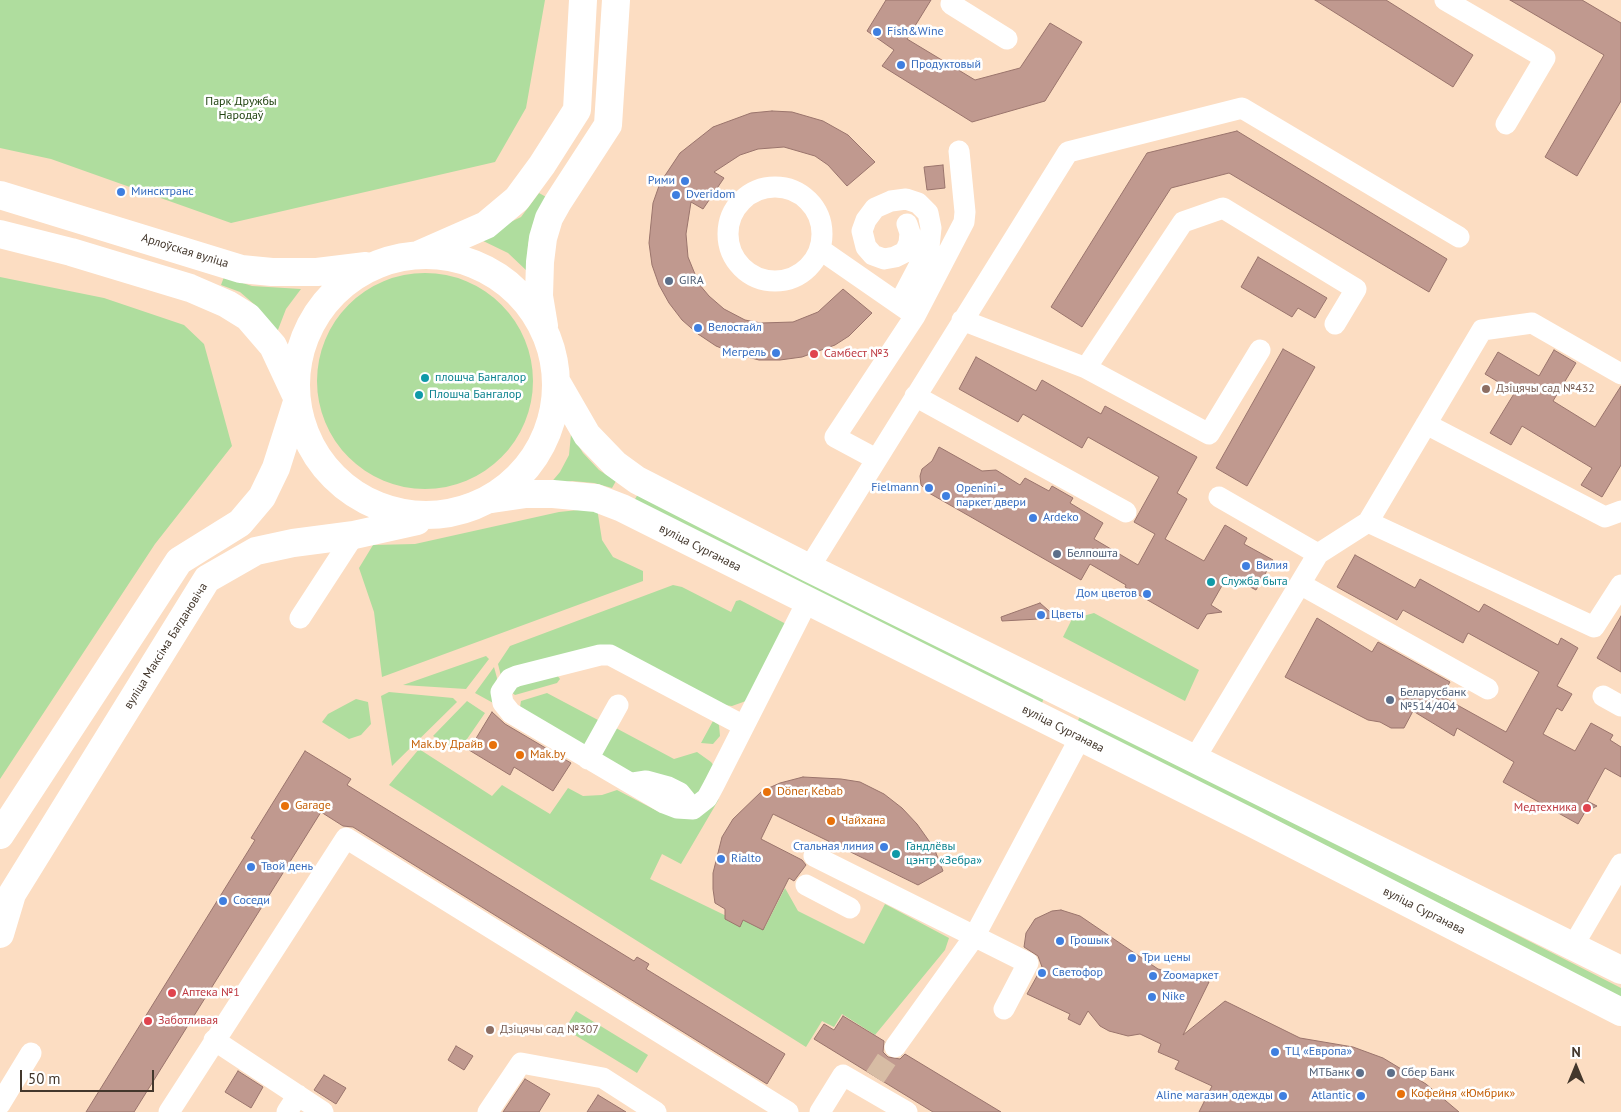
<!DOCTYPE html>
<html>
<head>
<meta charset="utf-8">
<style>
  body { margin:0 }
  #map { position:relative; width:1621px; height:1112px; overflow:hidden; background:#fcddc2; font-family:"PT Sans",sans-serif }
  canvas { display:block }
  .north { position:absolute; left:1551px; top:1042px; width:50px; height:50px; -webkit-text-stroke:4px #fff; paint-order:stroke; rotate:0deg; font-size:14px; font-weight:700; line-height:20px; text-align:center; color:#43372c }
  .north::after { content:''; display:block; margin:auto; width:18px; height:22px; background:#43372c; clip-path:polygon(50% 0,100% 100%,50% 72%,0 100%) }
  .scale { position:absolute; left:20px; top:1070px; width:134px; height:22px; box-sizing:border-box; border:2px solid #43372c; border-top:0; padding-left:6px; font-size:15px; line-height:18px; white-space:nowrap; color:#43372c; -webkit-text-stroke:4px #fff; paint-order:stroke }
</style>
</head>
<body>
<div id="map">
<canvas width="1621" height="1112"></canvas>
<div class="north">N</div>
<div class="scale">50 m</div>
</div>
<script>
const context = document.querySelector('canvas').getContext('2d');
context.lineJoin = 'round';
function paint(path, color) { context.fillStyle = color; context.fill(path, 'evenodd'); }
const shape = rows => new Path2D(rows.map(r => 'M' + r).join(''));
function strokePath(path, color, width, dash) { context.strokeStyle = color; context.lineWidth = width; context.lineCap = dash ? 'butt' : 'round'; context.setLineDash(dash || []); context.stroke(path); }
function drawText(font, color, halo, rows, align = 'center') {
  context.font = font + ' "PT Sans",sans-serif'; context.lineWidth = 5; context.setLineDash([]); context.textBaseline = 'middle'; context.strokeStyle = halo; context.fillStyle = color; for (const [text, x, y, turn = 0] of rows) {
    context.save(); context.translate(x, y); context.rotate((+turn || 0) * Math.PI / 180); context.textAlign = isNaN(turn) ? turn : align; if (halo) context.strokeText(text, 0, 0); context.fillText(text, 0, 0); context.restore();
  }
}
paint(shape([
  [0,0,545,0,526,108,495,162,231,223,51,159,0,148],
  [539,193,548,198,533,224,528,245,527,271,508,253,477,238,521,217],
  '317 381a108 108 0 1 1 216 0a108 108 0 1 1-216 0Z',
  [0,277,104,298,184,325,204,344,232,446,155,544,0,779],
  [224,277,252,286,301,289,286,309,276,335,255,305,240,292,221,285],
  [571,434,583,453,599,470,616,481,612,488,594,483,572,481,549,485,560,472,569,455],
  [639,492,1045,695,1042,703,634,501],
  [597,508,602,540,613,557,643,571,643,581,382,677,374,612,359,568,373,545,415,544,559,512],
  [673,585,682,587,731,612,736,601,740,600,788,625,746,701,732,706,723,705,610,647,501,676,498,664,510,646],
  [1094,613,1199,670,1185,701,1063,637,1072,619],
  [486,656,489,659,466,689,403,685],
  [494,667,497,678,495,704,475,693],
  [557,675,560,679,557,683,515,695,511,692,513,686],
  [389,692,453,698,457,702,392,766,381,696],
  [547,693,598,720,586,747,520,707,521,701],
  [356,699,368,702,371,724,361,735,349,739,322,722,328,714],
  [467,701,485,713,458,752,433,736],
  [1082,713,1621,988,1621,998,1077,722],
  [713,721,719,725,720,736,713,744,701,743],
  [614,727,674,759,697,752,711,762,714,766,700,797,631,777,600,757],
  [419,749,492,796,502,785,550,814,568,788,583,796,602,795,617,790,661,813,706,810,719,799,681,864,662,854,650,879,741,923,745,918,765,927,785,888,798,911,864,944,885,904,949,938,945,950,875,1035,842,1014,834,1027,822,1021,806,1047,389,785],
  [576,1011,648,1055,637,1073,565,1029]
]), '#afdd9e');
const building = shape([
  [886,0,931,0,907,39,975,80,1020,68,1050,23,1082,42,1045,101,972,122,882,66,894,50,867,31,886,0],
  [1315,0,1386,0,1473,55,1453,87,1315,0],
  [1510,0,1582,0,1621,23,1621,101,1577,176,1545,157,1604,55,1510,0],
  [772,111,792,112,823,121,848,135,875,162,847,186,828,165,815,156,784,147,758,149,740,155,714,172,724,178,703,209,691,202,686,234,688,257,699,284,709,296,724,309,745,320,761,323,793,322,818,312,843,289,872,313,849,336,835,345,802,357,780,360,759,360,736,354,716,346,698,334,682,320,669,303,659,285,652,265,649,243,653,203,660,183,680,153,713,127,751,113,772,111],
  [1237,131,1447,259,1429,292,1229,173,1171,188,1082,327,1051,307,1147,153,1237,131],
  [943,165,945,188,927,190,924,167,943,165],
  [1258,257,1327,298,1315,318,1298,308,1292,317,1241,287,1258,257],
  [1283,349,1315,367,1247,486,1216,468,1283,349],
  [1554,350,1576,363,1553,401,1595,427,1621,386,1621,465,1602,497,1581,485,1592,468,1522,426,1511,445,1490,433,1515,392,1485,374,1498,352,1539,376,1554,350],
  [976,357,1036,391,1042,380,1101,414,1105,406,1197,457,1177,493,1187,499,1165,539,1204,561,1225,525,1247,538,1244,544,1273,560,1256,590,1228,575,1211,605,1222,612,1207,614,1198,629,1125,587,1126,585,1090,564,1081,580,929,493,921,485,920,476,922,469,932,461,939,447,982,471,996,470,1020,485,1025,478,1049,491,1052,486,1073,498,1070,503,1103,523,1094,539,1138,565,1155,534,1134,522,1159,477,1088,437,1082,448,1023,414,1018,422,959,389,976,357],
  [1355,555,1415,588,1420,579,1479,612,1484,604,1558,645,1561,638,1578,648,1557,686,1572,694,1562,711,1557,708,1543,734,1575,751,1591,723,1613,735,1610,740,1621,747,1621,777,1605,768,1587,801,1597,806,1585,812,1578,824,1503,782,1514,762,1457,728,1454,736,1413,711,1404,728,1391,728,1380,722,1368,720,1285,677,1317,618,1372,652,1378,642,1450,682,1441,696,1506,732,1539,672,1468,633,1463,643,1403,610,1397,620,1337,587,1355,555],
  [1040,603,1057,618,1002,621,1001,617,1040,603],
  [1621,616,1621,672,1597,658,1621,616],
  [492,712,505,724,571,763,553,791,514,767,510,775,469,750,492,712],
  [305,751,351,779,347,785,634,961,637,957,649,964,646,969,785,1054,767,1084,353,827,343,826,321,812,134,1112,86,1112,255,840,251,838,305,751],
  [803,777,841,779,860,782,884,794,902,808,917,824,934,848,943,871,918,885,773,814,761,839,802,860,806,865,794,881,789,878,763,930,743,920,740,927,725,919,725,909,715,903,713,889,713,873,722,837,733,819,762,791,780,783,803,777],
  [1061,910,1080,916,1158,969,1209,982,1183,1035,1225,1001,1300,1038,1353,1047,1383,1058,1426,1084,1459,1112,1199,1112,1212,1086,1175,1069,1179,1061,1158,1052,1161,1044,1140,1034,1128,1036,1109,1031,1100,1026,1088,1011,1080,1025,1068,1019,1070,1014,1027,994,1042,967,1038,956,1024,947,1026,933,1035,919,1052,911,1061,910],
  [843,1016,884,1041,883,1052,888,1057,900,1059,905,1054,1001,1112,933,1112,814,1039,824,1024,834,1030,843,1016],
  [456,1046,473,1056,464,1070,448,1060,456,1046],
  [238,1071,263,1087,251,1108,225,1092,238,1071],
  [324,1075,346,1088,336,1104,314,1090,324,1075],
  [525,1079,550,1094,539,1112,503,1112,525,1079],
  [598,1095,626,1112,587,1112,598,1095]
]);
paint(building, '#c0998f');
strokePath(building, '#9a746c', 1);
strokePath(shape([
  [875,1077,895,1047]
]), '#d7bca4', 21, [21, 11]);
strokePath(shape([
  [953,0,951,4,1007,39],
  [1445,0,1545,58,1506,124],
  '728 234a47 47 0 1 1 94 0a47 47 0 1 1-94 0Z',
  [821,250,909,311],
  [899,304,929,247,931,228,928,213,918,203,906,199,891,201,875,208,866,220,862,231,866,247,873,255,884,259,895,257,905,252,909,243,910,233,907,224],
  [962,320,1086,368,1183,222,1223,208,1356,289,1335,324],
  [1086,368,1209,434,1260,350],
  [915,396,1126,512],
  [1426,424,1605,517,1621,511],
  [876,459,835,437,915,316,964,222,965,212,959,151],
  [1219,497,1318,554],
  [1368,522,1594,627,1621,585],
  [809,568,1068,152,1242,108,1459,237],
  [1300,584,1488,689],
  [300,618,354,535],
  [1603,696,1621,706],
  [744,726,610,655,600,655,517,676,510,679,501,692,503,703,511,713,664,803,677,808,693,809,707,798,714,785,807,602],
  [1195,758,1318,554,1368,522,1482,330,1532,323,1621,374],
  [588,759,618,705],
  [633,783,646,781,668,787,680,793,693,809],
  [814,856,1028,963,1004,1009],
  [806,885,850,908],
  [1573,946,1621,864],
  [214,1040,323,1112],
  [895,1047,974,937,1080,738],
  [0,1104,31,1053],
  [169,1112,346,838,788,1112],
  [287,1112,298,1095],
  [488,1112,521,1063,603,1078,656,1112],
  [820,1112,843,1075,907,1112]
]), '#fff', 21);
strokePath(shape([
  [0,195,241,269,272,272,317,272,366,266],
  [0,234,71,252,190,288,227,304,248,317,273,346,295,393],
  [420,254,486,225,517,199,542,165,577,110,583,0],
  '296 385a130 130 0 1 1 260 0a130 130 0 1 1-260 0Z',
  [544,326,539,296,540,262,543,238,549,218,558,202,608,125,616,0],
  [557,383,587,435,615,464,637,480,809,568,1621,970],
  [492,499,526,494,553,494,596,498,622,508,1250,822,1621,1012],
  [0,835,179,561,240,523,262,497,276,468,297,402],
  [0,934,12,894,207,579,256,551,293,543,354,535,417,521]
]), '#fff', 28);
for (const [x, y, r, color] of [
  [877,32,5,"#3f7fe0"],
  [901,65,5,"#3f7fe0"],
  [685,181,5,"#3f7fe0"],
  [121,192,5,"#3f7fe0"],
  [676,195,5,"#3f7fe0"],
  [669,281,5,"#5c6f8a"],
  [698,328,5,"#3f7fe0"],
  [776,353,5,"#3f7fe0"],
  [814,354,5,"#e0444e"],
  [425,378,5,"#0f9aa8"],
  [1486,389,5,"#8d6e63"],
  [419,395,5,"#0f9aa8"],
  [929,488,5,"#3f7fe0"],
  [946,496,5,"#3f7fe0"],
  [1033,518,5,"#3f7fe0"],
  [1057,554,5,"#5c6f8a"],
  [1246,566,5,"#3f7fe0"],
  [1211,582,5,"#0f9aa8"],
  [1147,594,5,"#3f7fe0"],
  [1041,615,5,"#3f7fe0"],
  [1390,700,5,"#5c6f8a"],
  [493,745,5,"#e8710a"],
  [520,755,5,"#e8710a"],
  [767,792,5,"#e8710a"],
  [285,806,5,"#e8710a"],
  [1587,808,5,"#e0444e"],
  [831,821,5,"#e8710a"],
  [884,847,5,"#3f7fe0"],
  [896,854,5,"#0f9aa8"],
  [721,859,5,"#3f7fe0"],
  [251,867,5,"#3f7fe0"],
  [223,901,5,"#3f7fe0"],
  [1060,941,5,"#3f7fe0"],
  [1132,958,5,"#3f7fe0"],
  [1042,973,5,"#3f7fe0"],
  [1153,976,5,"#3f7fe0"],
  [172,993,5,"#e0444e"],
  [1152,997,5,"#3f7fe0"],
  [148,1021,5,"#e0444e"],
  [490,1030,5,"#8d6e63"],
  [1275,1052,5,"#3f7fe0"],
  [1360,1073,5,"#5c6f8a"],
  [1391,1073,5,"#5c6f8a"],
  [1401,1094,5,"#e8710a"],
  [1283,1096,5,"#3f7fe0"],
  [1361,1096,5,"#3f7fe0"]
]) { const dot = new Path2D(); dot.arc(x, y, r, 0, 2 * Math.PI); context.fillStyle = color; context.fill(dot); strokePath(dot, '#fff', 2); }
drawText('12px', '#366cbe', '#fff', [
  ["Fish&Wine",887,32],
  ["Продуктовый",911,65],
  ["Рими",675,181,"right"],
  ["Минсктранс",131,192],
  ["Dveridom",686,195],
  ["Велостайл",708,328],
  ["Мегрель",766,353,"right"],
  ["Fielmann",919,488,"right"],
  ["Openini -",956,489],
  ["паркет двери",956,503],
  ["Ardeko",1043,518],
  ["Вилия",1256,566],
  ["Дом цветов",1137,594,"right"],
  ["Цветы",1051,615],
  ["Стальная линия",874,847,"right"],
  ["Rialto",731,859],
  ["Твой день",261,867],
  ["Соседи",233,901],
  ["Грошык",1070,941],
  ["Три цены",1142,958],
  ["Светофор",1052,973],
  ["Zooмаркет",1163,976],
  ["Nike",1162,997],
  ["ТЦ «Европа»",1285,1052],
  ["Aline магазин одежды",1273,1096,"right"],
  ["Atlantic",1351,1096,"right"]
], 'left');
drawText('12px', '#234513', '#fff', [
  ["Парк Дружбы",241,102],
  ["Народаў",241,116]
]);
drawText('12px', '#43372c', '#fff', [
  ["Арлоўская вуліца",185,251,17],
  ["вуліца Сурганава",700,548,27],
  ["вуліца Максіма Багдановіча",166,646,-58],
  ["вуліца Сурганава",1063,729,27],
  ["вуліца Сурганава",1424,911,27]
]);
drawText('12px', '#4e5e75', '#fff', [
  ["GIRA",679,281],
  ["Белпошта",1067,554],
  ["Беларусбанк",1400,693],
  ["№514/404",1400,707],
  ["МТБанк",1350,1073,"right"],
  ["Сбер Банк",1401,1073]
], 'left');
drawText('12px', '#be3a42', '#fff', [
  ["Самбест №3",824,354],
  ["Медтехника",1577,808,"right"],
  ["Аптека №1",182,993],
  ["Заботливая",158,1021]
], 'left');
drawText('12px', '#0d838f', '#fff', [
  ["плошча Бангалор",435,378],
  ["Плошча Бангалор",429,395],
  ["Служба быта",1221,582],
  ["Гандлёвы",906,847],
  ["цэнтр «Зебра»",906,861]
], 'left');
drawText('12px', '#785e54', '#fff', [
  ["Дзіцячы сад №432",1496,389],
  ["Дзіцячы сад №307",500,1030]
], 'left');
drawText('12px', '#c56008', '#fff', [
  ["Маk.by Драйв",483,745,"right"],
  ["Mak.by",530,755],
  ["Döner Kebab",777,792],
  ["Garage",295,806],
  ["Чайхана",841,821],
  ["Кофейня «Юмбрик»",1411,1094]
], 'left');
</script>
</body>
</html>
